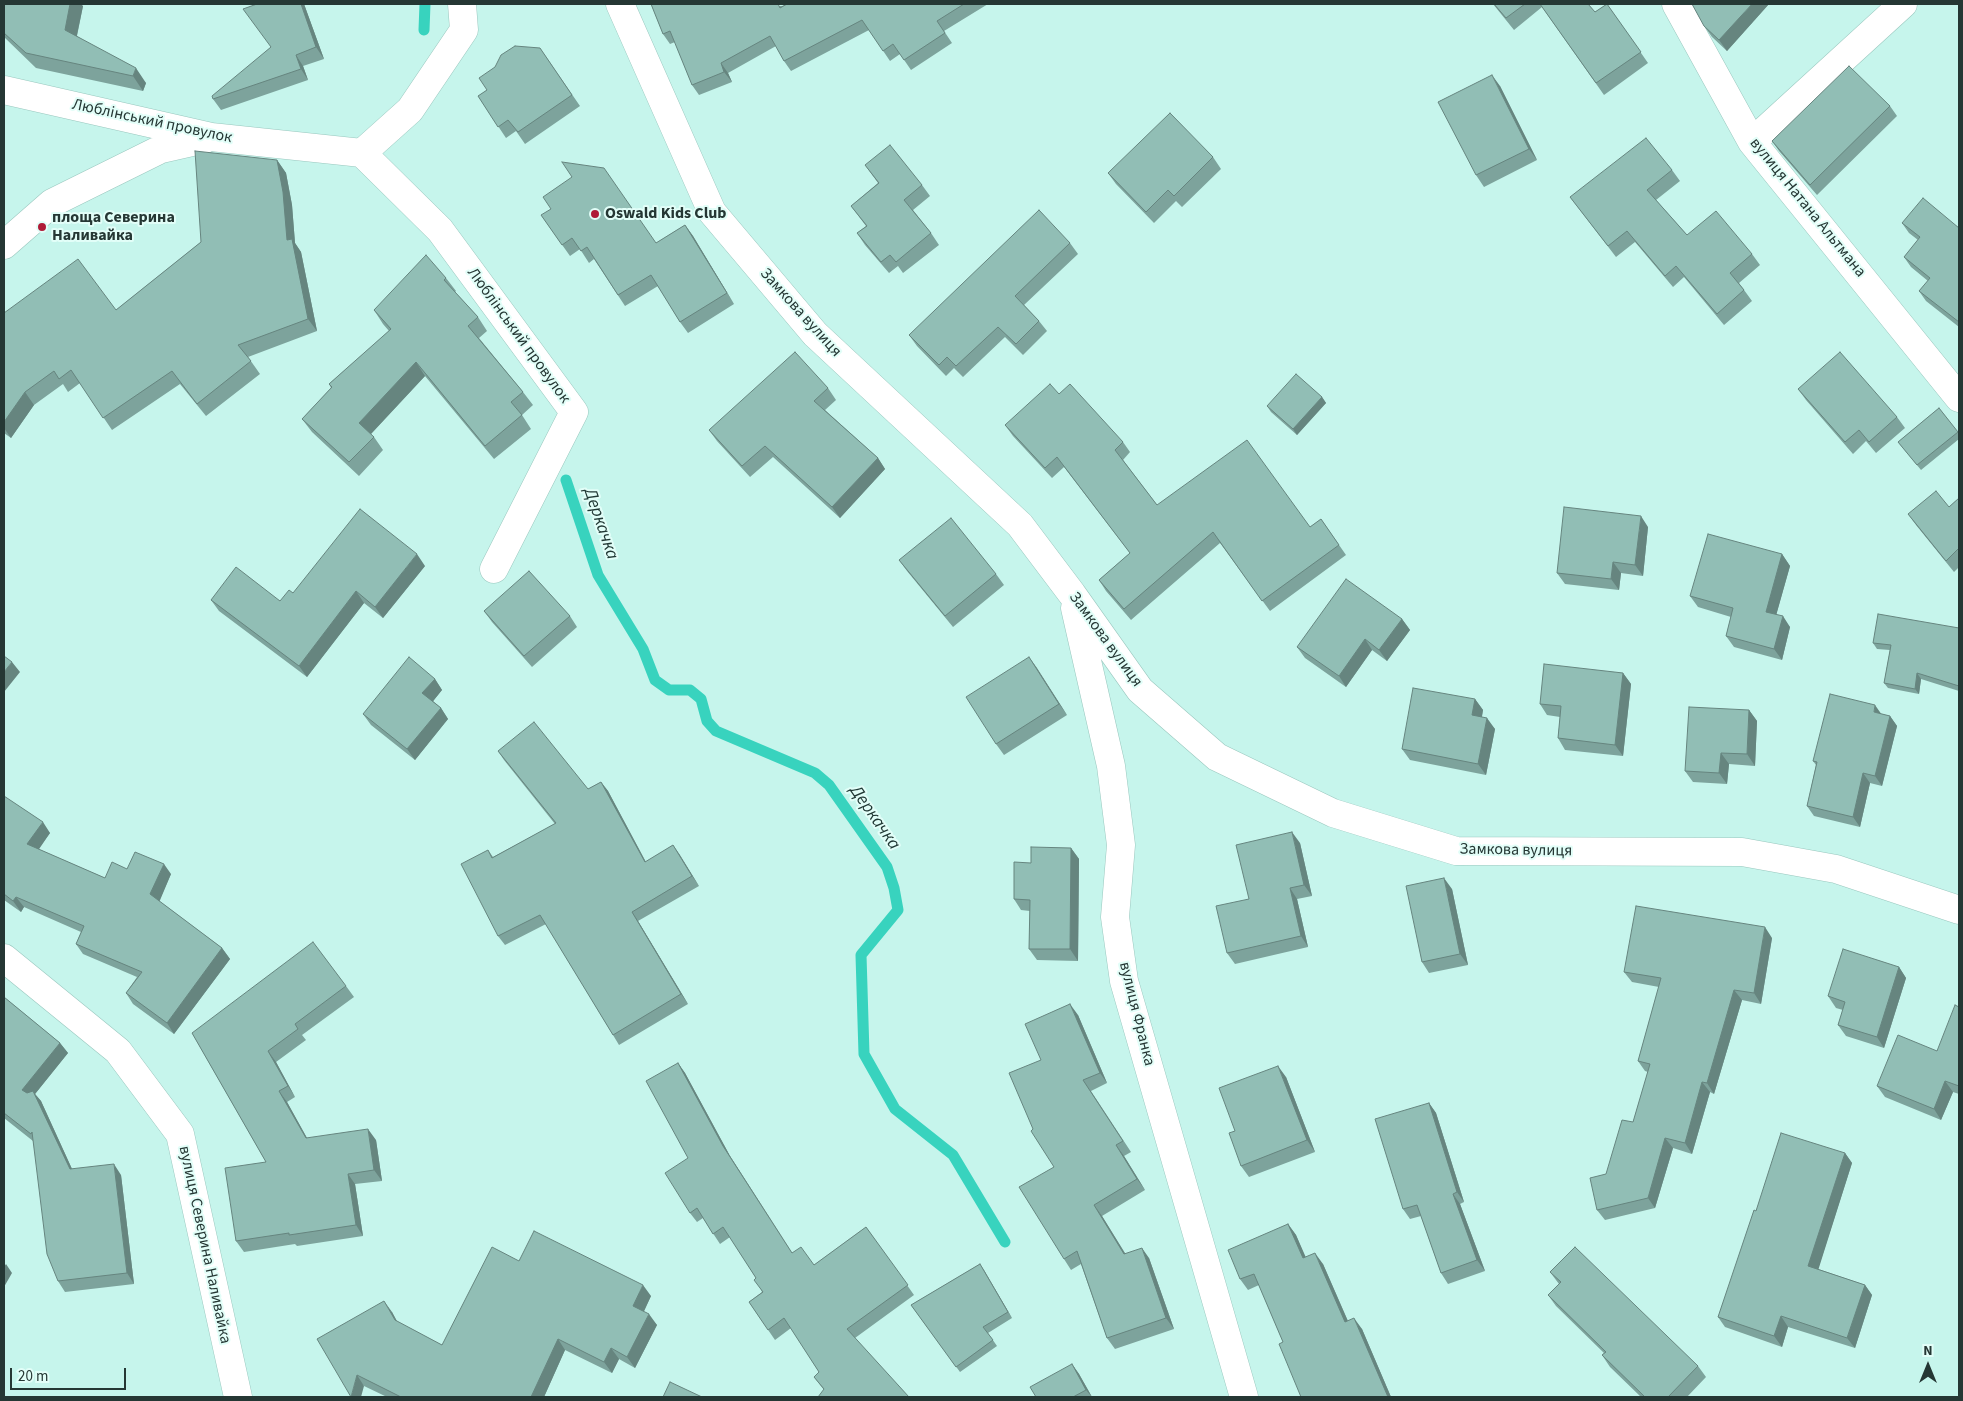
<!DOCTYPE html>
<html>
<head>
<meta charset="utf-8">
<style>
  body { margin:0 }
  #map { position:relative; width:1963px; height:1401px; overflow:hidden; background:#c6f5ec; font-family:"Source Sans 3",sans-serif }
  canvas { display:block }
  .frame { position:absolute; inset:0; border:5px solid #253734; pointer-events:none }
  .north { position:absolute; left:1903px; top:1341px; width:50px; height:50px; -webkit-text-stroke:4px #e2fef8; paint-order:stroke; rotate:0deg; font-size:14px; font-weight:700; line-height:20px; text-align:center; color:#253734 }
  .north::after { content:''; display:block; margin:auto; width:18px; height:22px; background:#253734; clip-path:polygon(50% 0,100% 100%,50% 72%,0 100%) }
  .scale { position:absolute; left:10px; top:1368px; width:116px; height:22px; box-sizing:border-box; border:2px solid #253734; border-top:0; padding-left:6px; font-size:15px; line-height:18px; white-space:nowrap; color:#253734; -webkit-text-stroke:4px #e2fef8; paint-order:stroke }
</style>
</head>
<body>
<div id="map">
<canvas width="1963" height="1401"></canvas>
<div class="frame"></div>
<div class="north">N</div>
<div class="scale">20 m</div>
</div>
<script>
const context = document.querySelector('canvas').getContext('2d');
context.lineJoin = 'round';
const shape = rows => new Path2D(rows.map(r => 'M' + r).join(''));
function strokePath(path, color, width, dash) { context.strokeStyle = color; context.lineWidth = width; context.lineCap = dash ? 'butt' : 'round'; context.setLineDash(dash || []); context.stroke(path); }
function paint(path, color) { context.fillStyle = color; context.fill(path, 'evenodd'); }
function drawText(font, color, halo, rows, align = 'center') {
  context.font = font + ' "Source Sans 3",sans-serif'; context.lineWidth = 4; context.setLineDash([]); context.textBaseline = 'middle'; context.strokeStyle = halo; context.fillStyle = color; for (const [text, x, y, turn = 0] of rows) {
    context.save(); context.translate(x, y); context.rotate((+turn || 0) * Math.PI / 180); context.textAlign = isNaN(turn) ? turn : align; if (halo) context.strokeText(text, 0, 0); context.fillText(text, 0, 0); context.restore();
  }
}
strokePath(shape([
  [424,30,425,4],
  [566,480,598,575,643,649,655,680,669,690,690,690,701,699,707,721,716,731,815,773,829,785,887,867,894,888,898,910,861,955,864,1054,895,1109,953,1155,1005,1242]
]), '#38d3be', 11);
const minor = shape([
  [620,4,712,212,815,334,1020,525,1072,594,1140,690,1217,757,1333,813,1456,851,1742,852,1836,869,1959,910],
  [1676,4,1752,142,1959,398],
  [4,90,211,137,362,153,410,110,464,30,462,4],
  [1752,142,1903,4],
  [362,153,440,230,574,412,494,569],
  [4,245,52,203,161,149,205,139],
  [1075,608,1111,766,1121,845,1115,917,1124,981,1244,1397],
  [4,958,118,1051,180,1134,238,1397]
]);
strokePath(minor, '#99c7be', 29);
strokePath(minor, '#fff', 28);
paint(shape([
  [4,4,83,6,77,36,146,83,143,91,36,68,4,37],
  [257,4,304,4,324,59,303,66,308,80,221,110,213,99,271,47],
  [651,4,782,6,787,4,988,4,944,31,952,43,911,70,900,54,890,61,869,30,791,71,784,61,776,46,728,73,732,82,699,95,692,85,675,42,670,44,663,34],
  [1493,4,1588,4,1595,12,1607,4,1648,63,1604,95,1542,7,1514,30],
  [1769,4,1727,51,1712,37,1704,26],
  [540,48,580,106,525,144,516,131,506,138,478,96,487,90],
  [1500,86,1537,160,1484,187,1476,175],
  [1890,106,1897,116,1817,195,1779,151,1772,141],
  [1213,157,1221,169,1182,207,1176,201,1154,223,1116,184,1108,173],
  [277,160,286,173,292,205,295,243,301,252,317,331,248,357,260,374,206,416,180,384,112,430,80,383,68,392,63,384,34,405,11,438,4,433,4,313,116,310,201,242],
  [865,165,922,185,930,196,913,210,931,233,939,245,903,273,898,266,889,273,865,245,857,233,866,226,851,206,878,183],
  [1672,170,1680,181,1656,200,1687,235,1752,254,1760,265,1739,283,1752,301,1724,325,1684,277,1673,287,1635,242,1616,257,1570,197],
  [541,215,656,243,685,225,693,236,734,304,688,333,680,322,658,286,625,306,594,259,589,263,580,249,570,256],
  [1902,223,1959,228,1959,327,1926,301,1919,291,1928,281,1911,267,1904,257,1918,240,1909,233],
  [1070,243,1078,254,1024,305,1039,321,1047,331,1023,355,1005,337,963,377,954,368,946,376,917,346,909,335],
  [446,278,456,291,455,292,478,317,487,331,479,338,523,392,533,405,522,415,531,429,494,459,425,376,371,434,374,437,383,450,359,476,312,432,302,419,331,388,329,384,389,331,383,324,374,310],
  [828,388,836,400,825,410,878,458,885,469,840,518,773,457,750,477,717,441,709,430],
  [1798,389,1897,417,1905,428,1876,453,1866,441,1853,454,1806,400],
  [1059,394,1123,442,1130,452,1123,460,1157,505,1310,527,1321,519,1346,555,1270,611,1220,543,1131,620,1106,591,1099,580,1130,553,1064,467,1052,478,1013,436,1005,425],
  [1322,397,1326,403,1297,435,1271,412,1267,406],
  [1939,408,1959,434,1959,439,1921,470,1898,442],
  [1959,498,1959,567,1954,572,1916,525,1908,514,1949,507],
  [1648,527,1643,576,1621,573,1619,590,1565,584,1557,573],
  [1782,554,1790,566,1776,615,1790,627,1782,660,1734,647,1726,636,1731,617,1698,607,1690,596],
  [899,560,996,574,1004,585,953,627,907,571],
  [425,566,383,618,364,603,307,677,219,611,211,600,280,601],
  [484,611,570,616,577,627,532,667,492,622],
  [1402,619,1410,630,1387,661,1372,650,1346,687,1305,658,1297,647],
  [1959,628,1959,691,1921,679,1919,694,1888,688,1884,683,1890,650,1877,649,1873,643],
  [1029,657,1067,715,1004,755,996,744],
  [1623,673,1631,684,1623,756,1565,750,1558,738,1560,717,1547,715,1540,704],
  [435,679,442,690,433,701,441,708,448,719,415,760,371,725,363,714],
  [1475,699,1483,710,1482,717,1495,729,1486,775,1410,760,1402,749],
  [1749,710,1757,721,1755,766,1729,764,1727,784,1693,782,1685,771],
  [1881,714,1890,716,1897,726,1882,786,1870,783,1860,827,1814,816,1807,806,1816,765,1813,761],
  [498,751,588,789,601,782,608,791,646,862,673,845,699,886,638,921,688,1004,619,1045,613,1035,546,924,505,945,498,936,488,850,493,857,555,824,504,760],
  [4,796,50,833,38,849,105,878,127,869,171,874,159,901,222,948,230,959,174,1034,133,1004,126,993,137,977,83,954,76,944,81,932,24,907,21,912,4,900],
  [1300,843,1312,896,1297,899,1308,947,1235,964,1227,953,1249,899],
  [1071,848,1079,859,1078,961,1037,960,1029,949,1030,911,1021,910,1014,899,1031,863],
  [1452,889,1468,965,1429,973,1422,962],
  [1772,938,1761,1004,1742,1000,1714,1094,1710,1092,1692,1154,1673,1148,1655,1208,1605,1220,1597,1210,1633,1122,1648,1072,1645,1071,1638,1061,1659,987,1632,982,1624,972],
  [1899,967,1906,978,1884,1048,1846,1036,1838,1025,1843,1010,1836,1008,1828,996],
  [346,986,354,997,302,1035,306,1040,276,1062,295,1097,287,1102,307,1138,376,1140,382,1181,355,1184,363,1236,297,1246,295,1244,244,1252,236,1241,266,1162,192,1033],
  [4,997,60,1043,68,1053,35,1094,41,1101,72,1169,121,1175,134,1284,65,1292,58,1281,33,1141,4,1118],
  [1959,1007,1959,1094,1953,1092,1941,1120,1885,1097,1877,1086,1937,1051],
  [1078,1015,1107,1083,1091,1091,1131,1152,1124,1156,1145,1190,1102,1216,1125,1253,1149,1258,1174,1329,1115,1349,1107,1338,1081,1264,1071,1270,1064,1259,1054,1167,1041,1060],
  [678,1063,685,1073,730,1156,792,1253,814,1265,866,1227,914,1295,855,1338,824,1390,814,1377,819,1372,791,1328,775,1340,749,1302,762,1292,756,1278,730,1237,720,1244,703,1218,697,1222,690,1213,688,1158],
  [1286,1077,1315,1152,1249,1177,1241,1166,1235,1131],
  [1429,1103,1436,1113,1464,1202,1460,1204,1485,1271,1448,1284,1441,1273,1421,1216,1410,1219,1403,1209],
  [1845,1153,1852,1163,1818,1269,1865,1285,1872,1295,1855,1348,1788,1327,1782,1347,1725,1327,1718,1317,1756,1211],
  [1288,1224,1296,1235,1305,1257,1323,1264,1348,1321,1362,1329,1391,1397,1301,1397,1283,1342,1259,1285,1248,1290,1240,1279],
  [519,1261,651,1296,643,1312,657,1325,635,1368,619,1359,612,1373,565,1350,544,1397,387,1397,364,1386,317,1339,392,1312,397,1322,442,1345],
  [980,1264,1012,1318,988,1333,997,1346,960,1372,911,1305],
  [1550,1272,1698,1366,1706,1377,1687,1397,1641,1397,1610,1367,1602,1355,1604,1353,1556,1306,1548,1295,1559,1284],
  [1072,1364,1079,1374,1092,1397,1036,1397]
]), '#7da39c');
paint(shape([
  [70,4,81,4,83,6,75,44,65,30],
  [301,4,304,4,324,59,316,47],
  [1752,4,1769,4,1727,51,1719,40],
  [296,55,303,66,308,80,301,69],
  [721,63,728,73,732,82,724,72],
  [136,68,146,83,143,91,133,76],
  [1492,75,1500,86,1537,160,1529,149],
  [277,160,286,173,292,205,295,243,301,252,317,331,308,319,287,240],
  [685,225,693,236,734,304,727,293],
  [416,362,425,376,369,436,359,423],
  [25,392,34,405,11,438,4,428,4,422],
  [1322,397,1326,403,1297,435,1293,429],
  [878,458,885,469,840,518,832,507],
  [1641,516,1648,527,1643,576,1635,565],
  [417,554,425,566,383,618,375,607],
  [1782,554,1790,566,1774,623,1766,612],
  [1613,562,1621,573,1619,590,1611,579],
  [356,591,364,603,307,677,299,666],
  [1783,616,1790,627,1782,660,1774,649],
  [1402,619,1410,630,1387,661,1379,650],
  [1365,639,1372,650,1346,687,1339,676],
  [1029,657,1037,668,1067,715,1059,704],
  [12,662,20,672,4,692,4,672],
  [1623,673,1631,684,1623,756,1615,745],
  [1917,673,1921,679,1919,694,1915,689],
  [435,679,442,690,430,705,422,693],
  [1475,699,1483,710,1480,726,1472,715],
  [1875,705,1882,715,1874,712],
  [441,708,448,719,415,760,407,749],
  [1749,710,1757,721,1755,766,1747,754],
  [1890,716,1897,726,1882,786,1875,776],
  [1487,718,1495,729,1486,775,1478,764],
  [1721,753,1729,764,1727,784,1719,773],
  [1863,773,1870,783,1860,827,1853,817],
  [601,782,608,791,651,872,645,862],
  [43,822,50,833,35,855,27,844],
  [1292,832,1300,843,1312,896,1304,885],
  [673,845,680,855,699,886,692,876],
  [1071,848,1079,859,1078,961,1070,949],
  [164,864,171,874,158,905,150,894],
  [1444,878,1452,889,1468,965,1460,954],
  [1290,888,1297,899,1308,947,1301,936],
  [16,897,24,907,21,912,13,901],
  [632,912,638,921,688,1004,681,994],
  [1765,927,1772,938,1761,1004,1754,993],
  [222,948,230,959,174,1034,167,1023],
  [1899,967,1906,978,1884,1048,1877,1037],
  [1734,990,1742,1000,1714,1094,1707,1083],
  [1070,1004,1078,1015,1107,1083,1100,1073],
  [60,1043,68,1053,35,1094,41,1101,77,1180,70,1169,30,1100,22,1090],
  [268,1051,276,1062,295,1097,288,1086],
  [678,1063,685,1073,730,1156,799,1263,723,1146],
  [1278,1066,1286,1077,1315,1152,1307,1140],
  [1945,1081,1953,1092,1941,1120,1934,1109],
  [1702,1082,1710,1092,1692,1154,1685,1143],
  [279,1091,287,1102,313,1149,306,1138],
  [1429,1103,1436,1113,1464,1202,1457,1192],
  [368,1129,376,1140,382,1181,374,1170],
  [1665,1138,1673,1148,1655,1208,1648,1198],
  [1116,1145,1124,1156,1145,1190,1137,1179],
  [1845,1153,1852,1163,1816,1277,1808,1266],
  [114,1164,121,1175,134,1284,127,1273],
  [348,1174,355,1184,363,1236,356,1225],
  [1453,1194,1460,1204,1485,1271,1477,1260],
  [1094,1205,1102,1216,1132,1265,1124,1254],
  [1288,1224,1296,1235,1311,1269,1303,1258],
  [1142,1248,1149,1258,1174,1329,1166,1318],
  [1315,1253,1323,1264,1353,1333,1345,1322],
  [6,1264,12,1273,4,1287,4,1267],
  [980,1264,984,1270,1012,1318,1008,1312],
  [643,1285,651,1296,641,1318,633,1306],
  [1865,1285,1872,1295,1855,1348,1847,1338],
  [384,1301,392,1312,403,1332,395,1320],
  [649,1314,657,1325,635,1368,627,1357],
  [1781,1316,1788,1327,1782,1347,1774,1336],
  [1354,1318,1362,1329,1391,1397,1388,1397],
  [558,1339,565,1350,544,1397,531,1397],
  [611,1348,619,1359,612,1373,604,1362],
  [1072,1364,1079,1374,1092,1397,1086,1390],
  [357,1375,364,1386,361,1397,351,1397]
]), '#66857f');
const building = shape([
  [4,4,70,4,65,30,136,68,133,76,26,53,4,33,4,4],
  [257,4,301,4,316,47,296,55,301,69,213,99,212,96,271,47,243,9,257,4],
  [651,4,778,4,780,8,787,4,964,4,937,21,945,33,904,60,893,44,883,51,862,20,784,61,770,36,721,63,724,72,692,85,670,31,663,34,651,4],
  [1494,4,1525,4,1506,18,1494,4],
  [1540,4,1588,4,1595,12,1607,4,1641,52,1596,83,1540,4],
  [1692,4,1752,4,1719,40,1704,26,1692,4],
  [515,46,540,48,572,95,518,132,508,120,498,127,478,96,487,90,479,78,495,67,501,55,515,46],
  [1849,66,1890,106,1810,185,1772,141,1849,66],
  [1492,75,1529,149,1476,175,1438,102,1492,75],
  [1170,113,1213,157,1174,196,1168,190,1146,212,1108,173,1170,113],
  [1646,138,1672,170,1647,190,1687,235,1716,211,1752,254,1730,273,1744,290,1717,314,1676,266,1665,276,1627,231,1608,246,1570,197,1646,138],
  [890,145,922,185,904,200,931,233,896,262,890,255,881,262,857,233,867,226,851,206,879,183,865,165,890,145],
  [195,151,277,160,283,192,287,240,292,239,308,319,238,345,251,361,197,404,172,371,103,418,71,370,59,379,54,371,25,392,4,422,4,313,78,259,116,310,201,242,195,151],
  [562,162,604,168,656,243,685,225,727,293,680,322,651,275,618,295,587,247,581,251,572,238,562,245,541,215,551,209,543,197,572,177,562,162],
  [1923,198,1959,228,1959,322,1919,291,1930,278,1904,257,1920,237,1902,223,1923,198],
  [1039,210,1070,243,1015,296,1039,321,1016,344,998,327,956,366,947,357,939,365,909,335,1039,210],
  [426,255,446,278,444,280,478,317,468,326,523,392,511,402,522,415,485,446,416,362,359,423,374,437,349,462,302,419,332,387,329,384,391,329,374,310,426,255],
  [795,352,828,388,814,401,878,458,832,507,765,446,742,466,709,430,795,352],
  [1840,352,1897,417,1869,442,1859,430,1845,442,1798,389,1840,352],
  [1296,374,1322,397,1293,429,1267,406,1296,374],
  [1050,384,1059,394,1070,384,1123,442,1115,450,1157,505,1247,440,1310,527,1321,519,1339,545,1262,601,1213,532,1124,609,1099,580,1130,553,1057,457,1045,468,1005,425,1050,384],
  [1939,408,1958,432,1917,465,1898,442,1939,408],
  [1936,491,1949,507,1959,498,1959,548,1946,561,1908,514,1936,491],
  [1564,507,1641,516,1635,565,1613,562,1611,579,1557,573,1564,507],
  [360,509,417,554,375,607,356,591,299,666,211,600,236,567,280,601,289,590,293,593,360,509],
  [951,518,996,574,945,616,899,560,951,518],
  [1708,534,1782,554,1766,612,1783,616,1774,649,1726,636,1733,608,1690,596,1708,534],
  [529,571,570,616,524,656,484,611,529,571],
  [1346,579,1402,619,1379,650,1365,639,1339,676,1297,647,1346,579],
  [1878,614,1959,628,1959,686,1917,673,1915,689,1884,683,1891,645,1873,643,1878,614],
  [4,656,12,662,4,672,4,656],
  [409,657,435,679,422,693,441,708,407,749,363,714,409,657],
  [1029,657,1059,704,996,744,966,697,1029,657],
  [1544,664,1623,673,1615,745,1558,738,1561,706,1540,704,1544,664],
  [1413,688,1475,699,1472,715,1487,718,1478,764,1402,749,1413,688],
  [1830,694,1875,705,1874,712,1890,716,1875,776,1863,773,1853,817,1807,806,1817,762,1813,761,1830,694],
  [1689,707,1749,710,1747,754,1721,753,1719,773,1685,771,1689,707],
  [534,722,588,789,601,782,645,862,673,845,692,876,632,912,681,994,613,1035,540,915,498,936,461,864,488,850,492,858,556,823,498,751,534,722],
  [4,796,43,822,27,844,105,878,112,862,127,869,135,852,164,864,150,894,222,948,167,1023,126,993,142,972,76,944,84,926,16,897,13,901,4,894,4,796],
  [1292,832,1304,885,1290,888,1301,936,1227,953,1216,906,1249,899,1236,845,1292,832],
  [1031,847,1071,848,1070,949,1029,949,1030,900,1014,899,1014,862,1031,863,1031,847],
  [1444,878,1460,954,1422,962,1406,886,1444,878],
  [1636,906,1765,927,1754,993,1734,990,1707,1083,1702,1082,1685,1143,1665,1138,1648,1198,1597,1210,1590,1178,1606,1174,1622,1120,1633,1122,1650,1064,1638,1061,1661,978,1624,972,1636,906],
  [313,942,346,986,295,1024,298,1029,268,1051,288,1086,279,1091,306,1138,368,1129,374,1170,348,1174,356,1225,289,1235,289,1233,236,1241,225,1168,266,1162,192,1033,313,942],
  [1843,949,1899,967,1877,1037,1838,1025,1845,1002,1828,996,1843,949],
  [4,997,60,1043,22,1090,27,1093,33,1091,70,1169,114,1164,127,1273,58,1281,47,1254,32,1132,31,1134,4,1113,4,997],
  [1070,1004,1100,1073,1083,1080,1123,1141,1116,1145,1137,1179,1094,1205,1124,1254,1142,1248,1166,1318,1107,1338,1077,1251,1064,1259,1019,1187,1054,1167,1031,1131,1033,1129,1009,1073,1041,1060,1025,1024,1070,1004],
  [1955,1005,1959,1007,1959,1086,1945,1081,1934,1109,1877,1086,1898,1035,1937,1051,1955,1005],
  [678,1063,723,1146,792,1253,801,1247,814,1265,866,1227,908,1285,847,1329,909,1397,818,1397,824,1389,814,1377,819,1372,784,1318,768,1330,749,1302,763,1292,754,1280,756,1278,723,1227,713,1234,697,1208,690,1213,665,1173,688,1158,646,1081,678,1063],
  [1278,1066,1307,1140,1241,1166,1229,1133,1235,1131,1219,1088,1278,1066],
  [1429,1103,1457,1192,1453,1194,1477,1260,1441,1273,1417,1205,1403,1209,1375,1119,1429,1103],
  [1781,1133,1845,1153,1808,1266,1865,1285,1847,1338,1781,1316,1774,1336,1718,1317,1754,1210,1756,1211,1781,1133],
  [1288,1224,1303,1258,1315,1253,1345,1322,1354,1318,1388,1397,1301,1397,1279,1344,1283,1342,1254,1274,1240,1279,1228,1250,1288,1224],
  [534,1231,643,1285,633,1306,649,1314,627,1357,611,1348,604,1362,558,1339,531,1397,401,1397,357,1375,351,1397,317,1339,384,1301,395,1320,442,1345,492,1247,519,1261,534,1231],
  [1575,1247,1698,1366,1668,1397,1645,1397,1602,1355,1606,1352,1548,1295,1561,1282,1550,1272,1575,1247],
  [980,1264,1008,1312,983,1327,993,1340,956,1367,911,1305,980,1264],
  [1072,1364,1086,1390,1073,1397,1036,1397,1030,1387,1072,1364],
  [670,1382,702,1397,663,1397,670,1382]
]);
paint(building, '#91beb5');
strokePath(building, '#66857f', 1);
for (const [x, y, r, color] of [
  [595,214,5,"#af1b37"],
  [42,227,5,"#af1b37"]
]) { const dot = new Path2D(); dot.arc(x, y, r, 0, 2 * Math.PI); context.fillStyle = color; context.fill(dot); strokePath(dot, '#e2fef8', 2); }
drawText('16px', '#253734', '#e2fef8', [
  ["Люблінський провулок",152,122,12],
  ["вулиця Натана Альтмана",1807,208,51],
  ["Замкова вулиця",800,313,48],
  ["Люблінський провулок",518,336,54],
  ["Замкова вулиця",1105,640,54],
  ["Замкова вулиця",1516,851,1],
  ["вулиця Франка",1136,1014,76],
  ["вулиця Северина Наливайка",204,1245,78]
]);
drawText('bold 16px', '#253734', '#e2fef8', [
  ["Oswald Kids Club",605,214],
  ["площа Северина",52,218],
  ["Наливайка",52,236]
], 'left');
drawText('italic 18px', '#213935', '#e2fef8', [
  ["Деркачка",600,524,71],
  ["Деркачка",874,818,55]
]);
</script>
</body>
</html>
